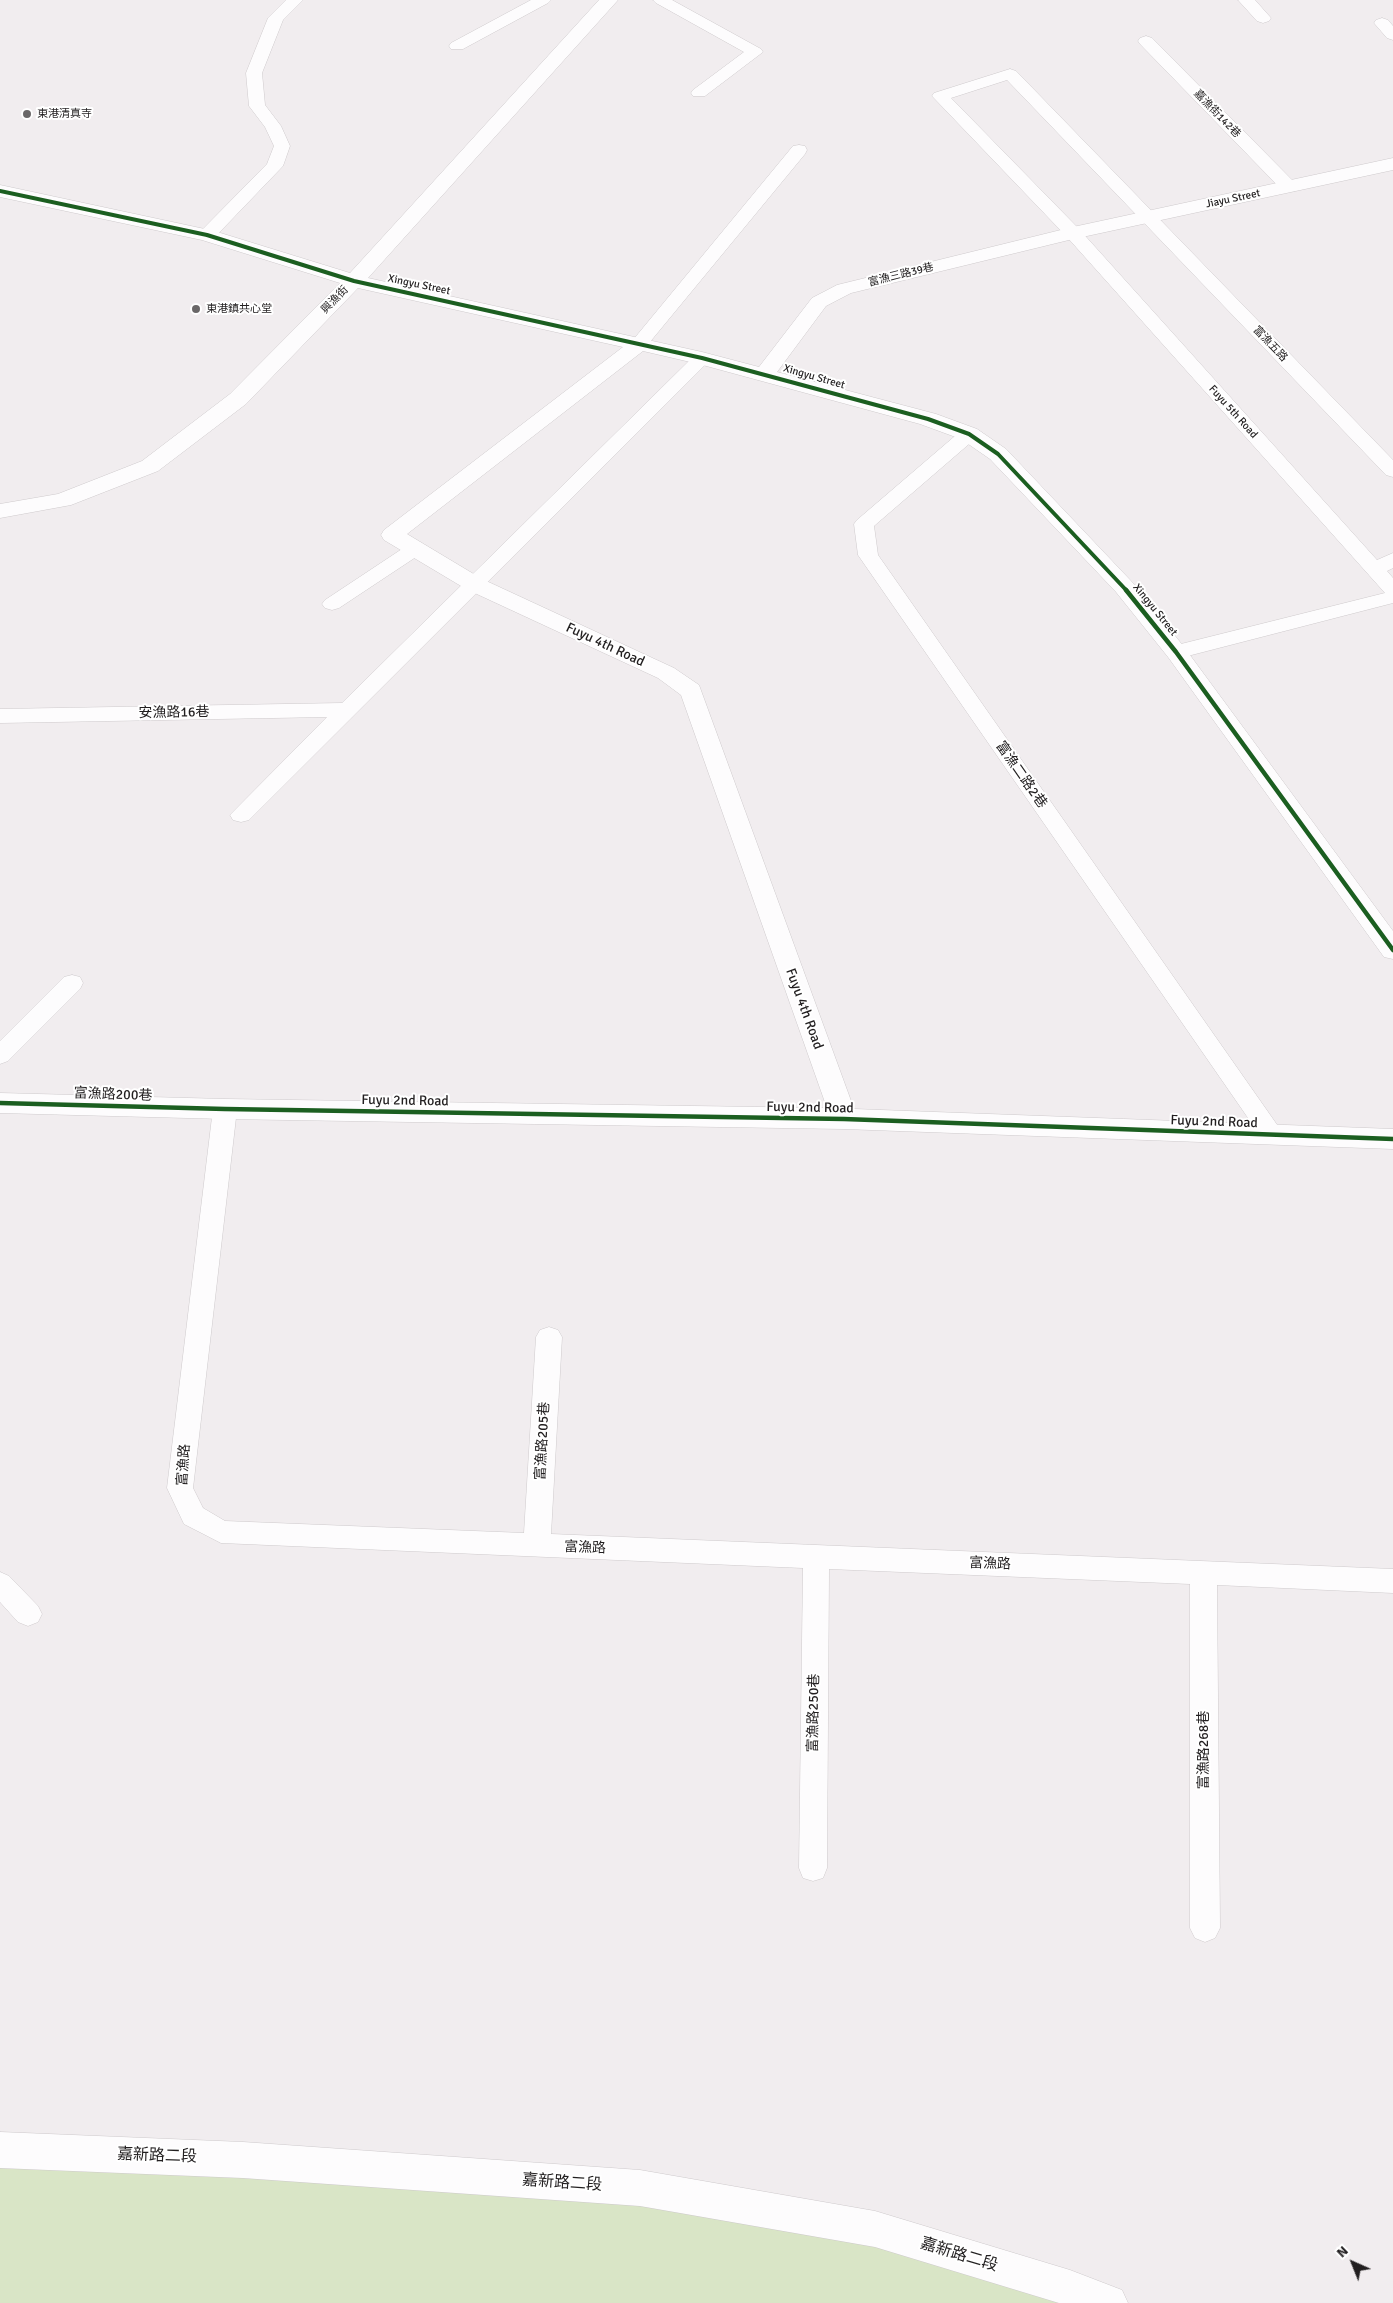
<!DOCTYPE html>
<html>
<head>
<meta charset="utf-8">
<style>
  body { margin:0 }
  #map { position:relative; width:1393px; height:2303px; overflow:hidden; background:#f1edef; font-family:Signika,sans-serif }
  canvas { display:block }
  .north { position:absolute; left:1328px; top:2238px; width:50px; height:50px; -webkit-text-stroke:4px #fff; paint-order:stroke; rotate:316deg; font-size:14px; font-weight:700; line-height:20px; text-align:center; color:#221f20 }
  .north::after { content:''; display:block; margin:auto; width:18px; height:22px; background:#221f20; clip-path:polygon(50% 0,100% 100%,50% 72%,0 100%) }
</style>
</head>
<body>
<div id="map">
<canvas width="1393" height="2303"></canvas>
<div class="north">N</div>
</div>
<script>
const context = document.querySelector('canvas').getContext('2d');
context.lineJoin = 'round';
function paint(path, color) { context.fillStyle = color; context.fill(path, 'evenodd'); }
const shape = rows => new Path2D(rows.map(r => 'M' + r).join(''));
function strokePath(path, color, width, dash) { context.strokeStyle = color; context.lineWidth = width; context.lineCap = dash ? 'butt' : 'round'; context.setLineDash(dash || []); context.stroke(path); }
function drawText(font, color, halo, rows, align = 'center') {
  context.font = font + ' Signika,"Noto Sans TC",sans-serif'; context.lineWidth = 4; context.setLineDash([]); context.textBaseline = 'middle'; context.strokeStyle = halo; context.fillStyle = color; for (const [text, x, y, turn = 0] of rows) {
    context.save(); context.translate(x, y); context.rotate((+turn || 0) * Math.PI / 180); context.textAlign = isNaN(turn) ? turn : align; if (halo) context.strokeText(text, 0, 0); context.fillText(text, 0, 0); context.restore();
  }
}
paint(shape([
  [113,2154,875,2229,1068,2303,0,2303,0,2162]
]), '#d9e5c6');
const lane = shape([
  [286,0,303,0,283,20,262,73,265,105,281,126,290,146,283,166,213,239,201,239,198,235,201,231,267,164,274,146,265,127,249,106,246,73,268,18,286,0],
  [531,0,551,0,548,3,463,49,451,49,449,46,451,43,531,0],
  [653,0,672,0,761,49,763,52,705,96,693,96,691,93,693,90,744,52,656,3,653,0],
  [1238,0,1255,0,1271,18,1269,21,1263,23,1257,21,1238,0],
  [1382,18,1388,20,1393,26,1393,40,1387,38,1374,23,1376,20,1382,18],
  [1146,36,1152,38,1295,183,1297,187,1295,191,1283,191,1140,44,1138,41,1140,38,1146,36],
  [1010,69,1016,71,1393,460,1393,477,1386,475,1007,80,951,98,1079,229,1377,560,1393,553,1393,568,1387,571,1393,578,1393,603,1176,659,1169,657,1166,652,1169,647,1385,593,1067,237,932,96,934,93,1010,69],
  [799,145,805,146,807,150,805,154,645,348,633,348,630,344,633,340,793,146,799,145],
  [702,353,708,354,711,358,708,362,249,820,241,822,233,820,230,815,327,717,0,723,0,709,342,703,696,354,702,353],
  [969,428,976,430,978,434,976,438,874,526,878,555,1280,1129,1284,1135,1280,1141,1272,1144,1264,1141,858,555,854,524,857,520,962,430,969,428],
  [415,543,422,545,425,549,422,553,339,608,332,610,325,608,322,604,325,600,408,545,415,543],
  [72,975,80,977,83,983,80,989,8,1061,0,1064,0,1041,64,977,72,975],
  [225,1100,233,1103,237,1109,193,1488,203,1508,225,1521,524,1533,536,1337,540,1330,549,1327,558,1330,562,1337,551,1534,1393,1569,1393,1593,1217,1585,1220,1928,1215,1938,1205,1942,1195,1938,1190,1928,1190,1584,829,1569,827,1868,823,1878,813,1881,803,1878,799,1868,803,1568,221,1543,184,1524,167,1488,213,1109,217,1103,225,1100],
  [0,1572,9,1576,38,1606,42,1614,38,1622,28,1626,18,1622,0,1602,0,1572]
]);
const street = shape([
  [599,0,618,0,368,278,702,352,759,367,812,298,837,285,1073,227,1393,158,1393,170,1073,239,851,293,826,306,777,372,936,414,977,429,1006,449,1132,582,1184,647,1393,931,1393,959,1384,957,1168,657,1116,592,990,459,961,439,920,424,699,364,643,351,407,534,482,579,674,668,699,685,854,1109,1393,1129,1393,1149,844,1129,225,1119,0,1113,0,1093,225,1099,827,1108,681,695,658,678,466,589,384,540,381,535,384,530,623,347,358,288,246,404,158,471,71,505,0,518,0,504,58,494,142,461,230,394,340,283,202,240,0,197,0,185,214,231,350,273,599,0],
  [0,2132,243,2142,640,2170,875,2211,1070,2270,1122,2290,1128,2303,1059,2303,875,2247,640,2206,243,2178,0,2168,0,2132]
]);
strokePath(lane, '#cecacc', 1);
strokePath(street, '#cecacc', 1);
paint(lane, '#fdfcfd');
paint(street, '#fdfcfd');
strokePath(shape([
  [0,191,207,235,354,281,702,358,928,419,969,434,998,454,1127,591]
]), '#1b5e20', 4);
strokePath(shape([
  [1126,590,1176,652,1393,950],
  [0,1103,225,1109,844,1119,1393,1139]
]), '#1b5e20', 4.5);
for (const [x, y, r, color] of [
  [27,114,5,"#6a6768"],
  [196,309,5,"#6a6768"]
]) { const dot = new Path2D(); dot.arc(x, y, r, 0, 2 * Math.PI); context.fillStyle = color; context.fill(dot); strokePath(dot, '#fff', 2); }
drawText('11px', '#221f20', '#fff', [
  ["東港清真寺",37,114],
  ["東港鎮共心堂",206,309]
], 'left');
drawText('11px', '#221f20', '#fff', [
  ["嘉漁街142巷",1217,114,46],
  ["Jiayu Street",1233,199,-12],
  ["富漁三路39巷",901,275,-14],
  ["Xingyu Street",419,285,12],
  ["興漁街",335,300,-46],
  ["富漁五路",1270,344,46],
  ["Xingyu Street",814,377,16],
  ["Fuyu 5th Road",1233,412,48],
  ["Xingyu Street",1155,610,51]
]);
drawText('14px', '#221f20', '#fff', [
  ["Fuyu 4th Road",605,645,25],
  ["安漁路16巷",174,713,-1],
  ["富漁二路2巷",1021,775,55],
  ["Fuyu 4th Road",804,1009,70],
  ["富漁路200巷",113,1095,2],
  ["Fuyu 2nd Road",405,1101,1],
  ["Fuyu 2nd Road",810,1108,1],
  ["Fuyu 2nd Road",1214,1122,2],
  ["富漁路205巷",543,1441,-87],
  ["富漁路",184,1465,-86],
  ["富漁路",585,1548,2],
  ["富漁路",990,1564,2],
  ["富漁路250巷",814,1713,-89],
  ["富漁路268巷",1204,1750,-90]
]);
drawText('16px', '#221f20', '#fff', [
  ["嘉新路二段",157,2156,2],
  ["嘉新路二段",562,2183,4],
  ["嘉新路二段",959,2255,17]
]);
</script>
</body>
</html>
